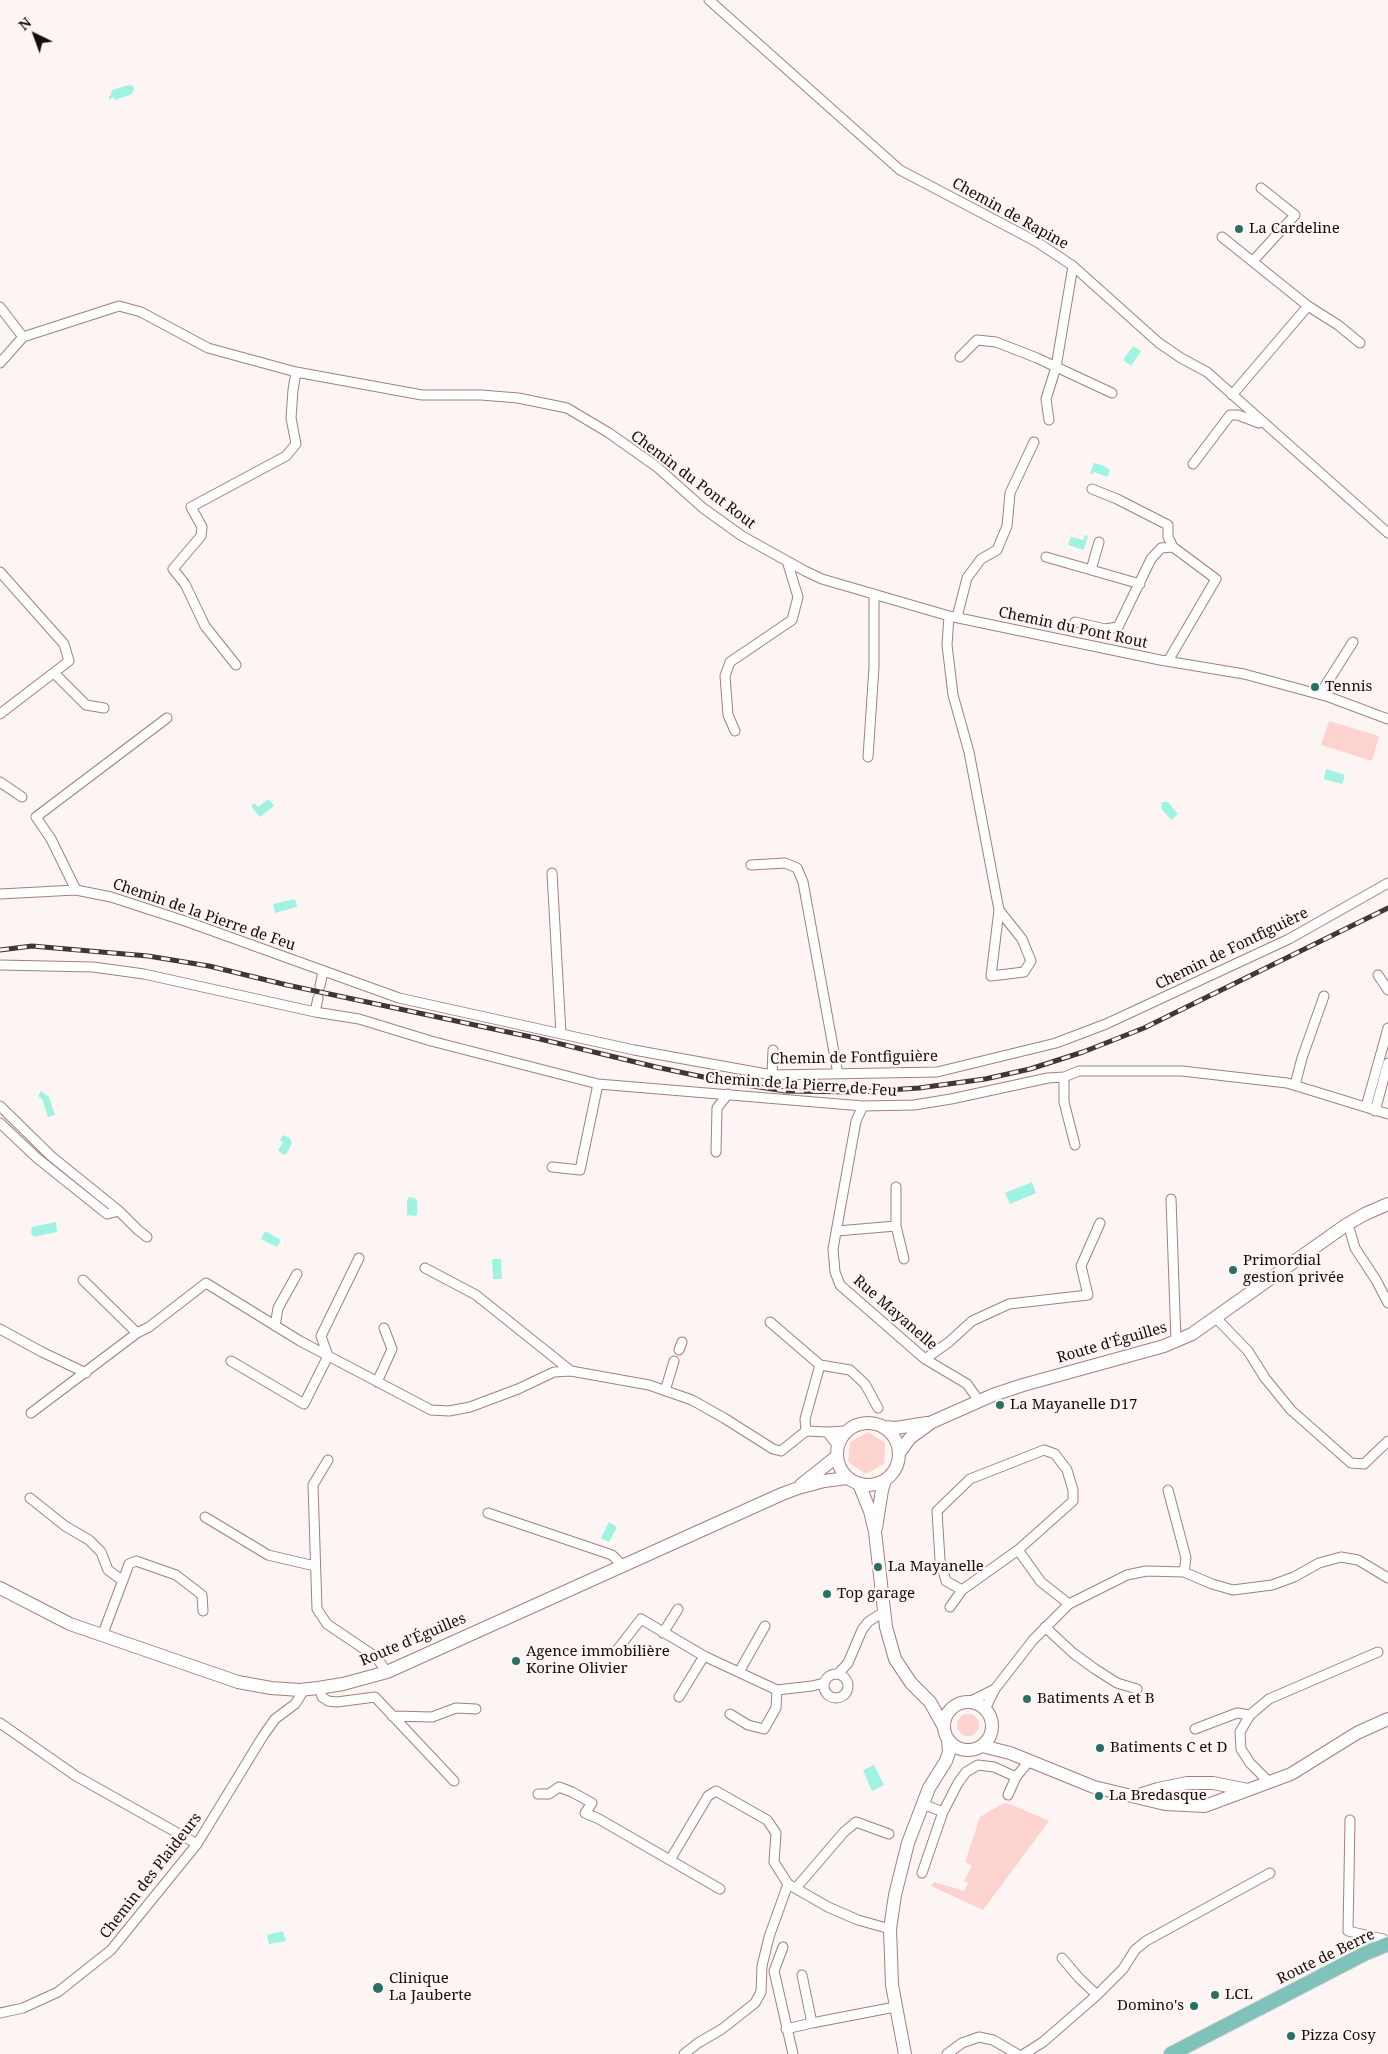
<!DOCTYPE html>
<html>
<head>
<meta charset="utf-8">
<style>
  body { margin:0 }
  #map { position:relative; width:1388px; height:2054px; overflow:hidden; background:#fdf5f4; font-family:"Noto Serif",serif }
  canvas { display:block }
  .north { position:absolute; left:10px; top:10px; width:50px; height:50px; -webkit-text-stroke:4px #fdf5f4; paint-order:stroke; rotate:318deg; font-size:14px; font-weight:700; line-height:20px; text-align:center; color:#190c0b }
  .north::after { content:''; display:block; margin:auto; width:18px; height:22px; background:#190c0b; clip-path:polygon(50% 0,100% 100%,50% 72%,0 100%) }
</style>
</head>
<body>
<div id="map">
<canvas width="1388" height="2054"></canvas>
<div class="north">N</div>
</div>
<script>
const context = document.querySelector('canvas').getContext('2d');
context.lineJoin = 'round';
function paint(path, color) { context.fillStyle = color; context.fill(path, 'evenodd'); }
const shape = rows => new Path2D(rows.map(r => 'M' + r).join(''));
function strokePath(path, color, width, dash) { context.strokeStyle = color; context.lineWidth = width; context.lineCap = dash ? 'butt' : 'round'; context.setLineDash(dash || []); context.stroke(path); }
function drawText(font, color, halo, rows, align = 'center') {
  context.font = font + ' "Noto Serif",serif'; context.lineWidth = 4.5; context.setLineDash([]); context.textBaseline = 'middle'; context.strokeStyle = halo; context.fillStyle = color; for (const [text, x, y, turn = 0] of rows) {
    context.save(); context.translate(x, y); context.rotate((+turn || 0) * Math.PI / 180); context.textAlign = isNaN(turn) ? turn : align; if (halo) context.strokeText(text, 0, 0); context.fillText(text, 0, 0); context.restore();
  }
}
paint(shape([
  [1329,721,1379,736,1372,761,1321,745],
  [868,1432,885,1443,884,1464,866,1474,848,1462,850,1442],
  '957 1725a11 11 0 1 1 22 0a11 11 0 1 1-22 0Z',
  [1004,1803,1012,1805,1049,1821,983,1910,931,1886,934,1882,964,1891,968,1883,964,1881,972,1866,965,1862,980,1817]
]), '#fcd3ce');
paint(shape([
  [129,85,133,86,134,89,132,94,115,100,113,97,109,100,109,96,111,95,112,90],
  [1133,346,1141,351,1131,366,1123,360],
  [1094,463,1102,465,1110,470,1107,477,1094,472,1093,474,1090,473],
  [1085,535,1088,536,1084,550,1068,545,1071,537,1083,540],
  [1326,769,1345,775,1342,784,1324,779],
  [269,799,274,806,260,817,251,806,255,803,258,807],
  [1162,802,1168,802,1178,814,1171,820,1161,808],
  [295,899,297,907,275,913,273,904],
  [41,1091,49,1097,55,1115,48,1117,42,1099,38,1096],
  [283,1135,290,1138,292,1143,287,1153,283,1155,278,1150,283,1143,280,1140],
  [1032,1182,1036,1193,1010,1204,1005,1193],
  [409,1197,415,1198,417,1201,417,1214,415,1216,407,1215,407,1200],
  [56,1222,57,1232,34,1237,31,1233,32,1227],
  [265,1231,281,1240,277,1247,261,1239],
  [492,1259,501,1259,502,1279,493,1279],
  [609,1522,617,1527,609,1542,601,1538],
  [874,1765,884,1785,872,1791,863,1770],
  [283,1931,286,1941,269,1944,267,1935]
]), '#a0f3e3');
const street = shape([
  [709,0,900,170,1037,242,1073,266,1159,343,1181,358,1207,372,1388,533],
  [1222,237,1308,306,1338,325,1360,343],
  [1253,261,1295,215,1261,188],
  [0,307,23,337,119,306,141,312,208,348,296,372,422,395,481,395,518,398,567,408,609,433,657,467,703,508,742,536,805,571,822,579,949,616,1160,660,1244,674,1329,697,1388,719],
  [960,357,977,340,996,342,1037,358,1112,393],
  [0,363,23,337],
  [1232,395,1308,306],
  [1049,420,1046,399,1056,367,1073,266],
  [1193,464,1230,415,1238,415,1259,423],
  [1092,489,1117,499,1168,525,1168,537,1173,547,1216,579,1168,661],
  [1046,557,1140,584],
  [1091,570,1099,542],
  [0,572,64,644,69,661,0,714],
  [949,616,947,645,953,695,969,752,999,910,1022,939,1031,961,1024,972,991,976,999,910],
  [957,617,967,578,981,559,997,550,1007,526,1010,493,1034,442],
  [1075,622,1105,629,1118,627,1151,559,1161,548,1173,547],
  [236,665,205,626,185,584,173,569,201,536,202,527,191,507,286,456,296,444,291,418,293,390,296,372],
  [54,673,86,705,104,708],
  [1320,694,1353,642],
  [735,731,728,715,725,676,730,662,792,620,798,597,787,561],
  [868,757,874,667,874,594],
  [0,782,22,797],
  [751,865,785,863,797,868,803,882,838,1074],
  [552,873,561,1034],
  [76,890,51,839,36,817,167,718],
  [0,894,76,890,111,897,188,922,399,998,634,1050,772,1075,937,1072,1056,1043,1106,1024,1289,939,1388,883],
  [0,965,93,967,144,974,315,1012,359,1019,431,1041,598,1084,863,1106,914,1105,951,1099,1048,1078,1064,1077,1079,1071,1182,1071,1287,1083,1388,1114],
  [1378,975,1388,990],
  [320,986,323,972],
  [315,1012,318,998],
  [772,1075,773,1050],
  [1064,1077,1064,1102,1075,1145],
  [1295,1085,1302,1058,1324,996],
  [0,1106,51,1156,119,1211,138,1230,147,1237],
  [863,1106,856,1121,833,1249,835,1272,840,1285,925,1359,967,1384,979,1401],
  [1366,1107,1388,1028],
  [1375,1111,1388,1063],
  [0,1123,37,1158,107,1214,119,1211],
  [716,1152,717,1108,728,1094],
  [552,1167,580,1170,598,1084],
  [896,1187,896,1226,904,1259],
  [1171,1199,1176,1342],
  [1346,1225,1350,1231,1355,1248,1376,1280,1388,1303],
  [837,1231,896,1226],
  [425,1268,476,1295,571,1371],
  [83,1280,137,1333],
  [1216,1318,1248,1351,1265,1378,1291,1410,1351,1463,1364,1464,1388,1441],
  [770,1322,820,1365,850,1370,865,1384,878,1408],
  [275,1326,278,1308,297,1274],
  [0,1329,42,1352,86,1373],
  [679,1350,682,1342],
  [925,1359,949,1342,972,1321,1009,1304,1088,1295,1081,1266,1100,1223],
  [231,1361,304,1404,328,1356,321,1336,359,1258],
  [377,1382,392,1349,384,1328],
  [665,1391,674,1361],
  [31,1413,137,1333,149,1327,206,1283,300,1341,431,1410,449,1411,470,1407,518,1389,554,1372,571,1371,649,1385,692,1400,724,1418,773,1449,781,1451,806,1431,827,1432],
  [806,1431,805,1419,820,1365],
  [837,1445,827,1432,845,1431],
  [328,1460,313,1485,317,1609,327,1624,376,1657,387,1672],
  [1168,1490,1186,1558,1184,1572],
  [30,1498,65,1526,89,1540,101,1552,108,1570,123,1581],
  [488,1513,612,1555,623,1566],
  [205,1517,268,1555,315,1566],
  [1018,1550,1041,1582,1069,1604],
  [950,1607,962,1590,1018,1550,1073,1501,1073,1490,1067,1470,1055,1454,1044,1450,970,1479,937,1511,940,1560,946,1581,962,1590],
  [1045,1627,1073,1653,1095,1669,1117,1683,1137,1689],
  [663,1633,678,1609],
  [102,1636,129,1564,136,1561,176,1575,202,1595,203,1611],
  [617,1650,641,1619,704,1656,777,1690,812,1686,824,1683],
  [739,1672,765,1626],
  '824 1686a12 12 0 1 1 24 0a12 12 0 1 1-24 0Z',
  [838,1674,848,1663,862,1630,868,1622,885,1611],
  [320,1688,322,1697,328,1701,337,1702,375,1697,454,1781],
  [679,1697,704,1656],
  [969,1702,995,1689],
  [985,1709,995,1689,1033,1640,1069,1604,1127,1575,1146,1571,1184,1572,1212,1584,1233,1590,1272,1585,1294,1577,1319,1563,1341,1557,1358,1560,1388,1578],
  [730,1714,748,1725,764,1729,776,1708,777,1690],
  [392,1716,432,1717,456,1708,476,1709],
  [0,1723,76,1776,197,1844],
  [1195,1729,1237,1713,1250,1715],
  [1270,1783,1250,1763,1241,1749,1240,1732,1250,1715,1269,1699,1378,1652],
  [538,1794,549,1794,559,1787,572,1792,592,1803,585,1813,599,1819,720,1889],
  [1008,1795,1016,1777,1029,1761],
  [923,1804,943,1812],
  [1350,1820,1348,1931,1383,1939,1384,1945],
  [670,1860,708,1796,716,1791,767,1820,776,1833,774,1862,788,1884],
  [922,1873,943,1812,958,1783,966,1772,978,1765,994,1767,1016,1777],
  [796,1888,844,1832,856,1822,889,1834],
  [783,1947,774,1971,793,2054],
  [1062,1958,1079,1978,1097,1995],
  [802,1975,812,2023,895,2007],
  [0,2013,23,2008,58,1992,111,1950,197,1844,263,1736,275,1719,295,1704,301,1695,300,1690],
  [786,2029,812,2023],
  [684,2054,698,2043,722,2029,755,2003,761,1992,762,1966,769,1937,788,1884,828,1907,858,1920,890,1929],
  [947,2054,962,2043,979,2037,993,2040,1017,2054],
  [1024,2054,1043,2042,1097,1995,1123,1969,1135,1950,1146,1941,1270,1873]
]);
const secondary = shape([
  '837 1454a31 31 0 1 1 62 0a31 31 0 1 1-62 0Z',
  [884,1427,896,1428,927,1423],
  [899,1453,910,1438,932,1422,993,1395,1023,1385,1164,1346,1192,1334,1346,1225,1365,1214,1388,1204],
  [859,1484,870,1511,875,1532,886,1627,895,1659,911,1683,930,1702,944,1727],
  [801,1485,836,1457],
  [876,1528,882,1490,885,1480],
  [0,1588,70,1624,238,1682,271,1688,300,1690,318,1688,343,1684,387,1672,782,1494,798,1488,824,1481,847,1478],
  '944 1726a24 24 0 1 1 48 0a24 24 0 1 1-48 0Z',
  [982,1746,1010,1753,1094,1787,1165,1804,1205,1806,1291,1774,1357,1733,1388,1719],
  [1136,1796,1158,1789,1187,1783,1213,1783,1248,1790],
  [905,2054,892,1985,890,1929,895,1895,908,1843,929,1788,946,1761,949,1752,948,1740]
]);
const primary = shape([
  [1171,2054,1366,1953,1388,1944]
]);
strokePath(street, '#a47f7b', 11);
strokePath(secondary, '#a47f7b', 14);
strokePath(primary, '#d6d3d3', 16);
strokePath(street, '#fff', 9);
strokePath(secondary, '#fff', 12);
strokePath(primary, '#7ec2b9', 14);
const rail = shape([
  [0,950,32,946,148,956,209,966,287,985,536,1038,656,1067,727,1082,785,1091,858,1092,919,1088,985,1079,1030,1069,1083,1052,1144,1028,1388,908]
]);
strokePath(rail, '#423635', 5);
strokePath(rail, '#fdf5f4', 3, [9]);
for (const [x, y, r, color] of [
  [1239,229,5,"#296f64"],
  [1315,687,5,"#296f64"],
  [1233,1270,5,"#296f64"],
  [1000,1405,5,"#296f64"],
  [878,1567,5,"#296f64"],
  [827,1594,5,"#296f64"],
  [516,1661,5,"#296f64"],
  [1027,1699,5,"#296f64"],
  [1100,1748,5,"#296f64"],
  [1099,1796,5,"#296f64"],
  [378,1988,6,"#296f64"],
  [1215,1995,5,"#296f64"],
  [1194,2006,5,"#296f64"],
  [1291,2036,5,"#296f64"]
]) { const dot = new Path2D(); dot.arc(x, y, r, 0, 2 * Math.PI); context.fillStyle = color; context.fill(dot); strokePath(dot, '#fdf5f4', 2); }
drawText('15px', '#190c0b', '#fdf5f4', [
  ["Chemin de Rapine",1010,214,29],
  ["Chemin du Pont Rout",693,480,37],
  ["Chemin du Pont Rout",1073,628,12],
  ["Chemin de la Pierre de Feu",204,915,19],
  ["Chemin de Fontfiguière",1232,949,-26],
  ["Chemin de Fontfiguière",854,1058,-1],
  ["Chemin de la Pierre de Feu",801,1085,4],
  ["Rue Mayanelle",895,1313,41],
  ["Route d'Éguilles",1112,1343,-16],
  ["Route d'Éguilles",413,1640,-23],
  ["Chemin des Plaideurs",151,1876,-52],
  ["Route de Berre",1326,1957,-26]
]);
drawText('15px', '#190c0b', '#fdf5f4', [
  ["La Cardeline",1249,229],
  ["Tennis",1325,687],
  ["Primordial",1243,1261],
  ["gestion privée",1243,1278],
  ["La Mayanelle D17",1010,1405],
  ["La Mayanelle",888,1567],
  ["Top garage",837,1594],
  ["Agence immobilière",526,1652],
  ["Korine Olivier",526,1669],
  ["Batiments A et B",1037,1699],
  ["Batiments C et D",1110,1748],
  ["La Bredasque",1109,1796],
  ["Clinique",389,1979],
  ["La Jauberte",389,1996],
  ["LCL",1225,1995],
  ["Domino's",1184,2006,"right"],
  ["Pizza Cosy",1301,2036]
], 'left');
</script>
</body>
</html>
